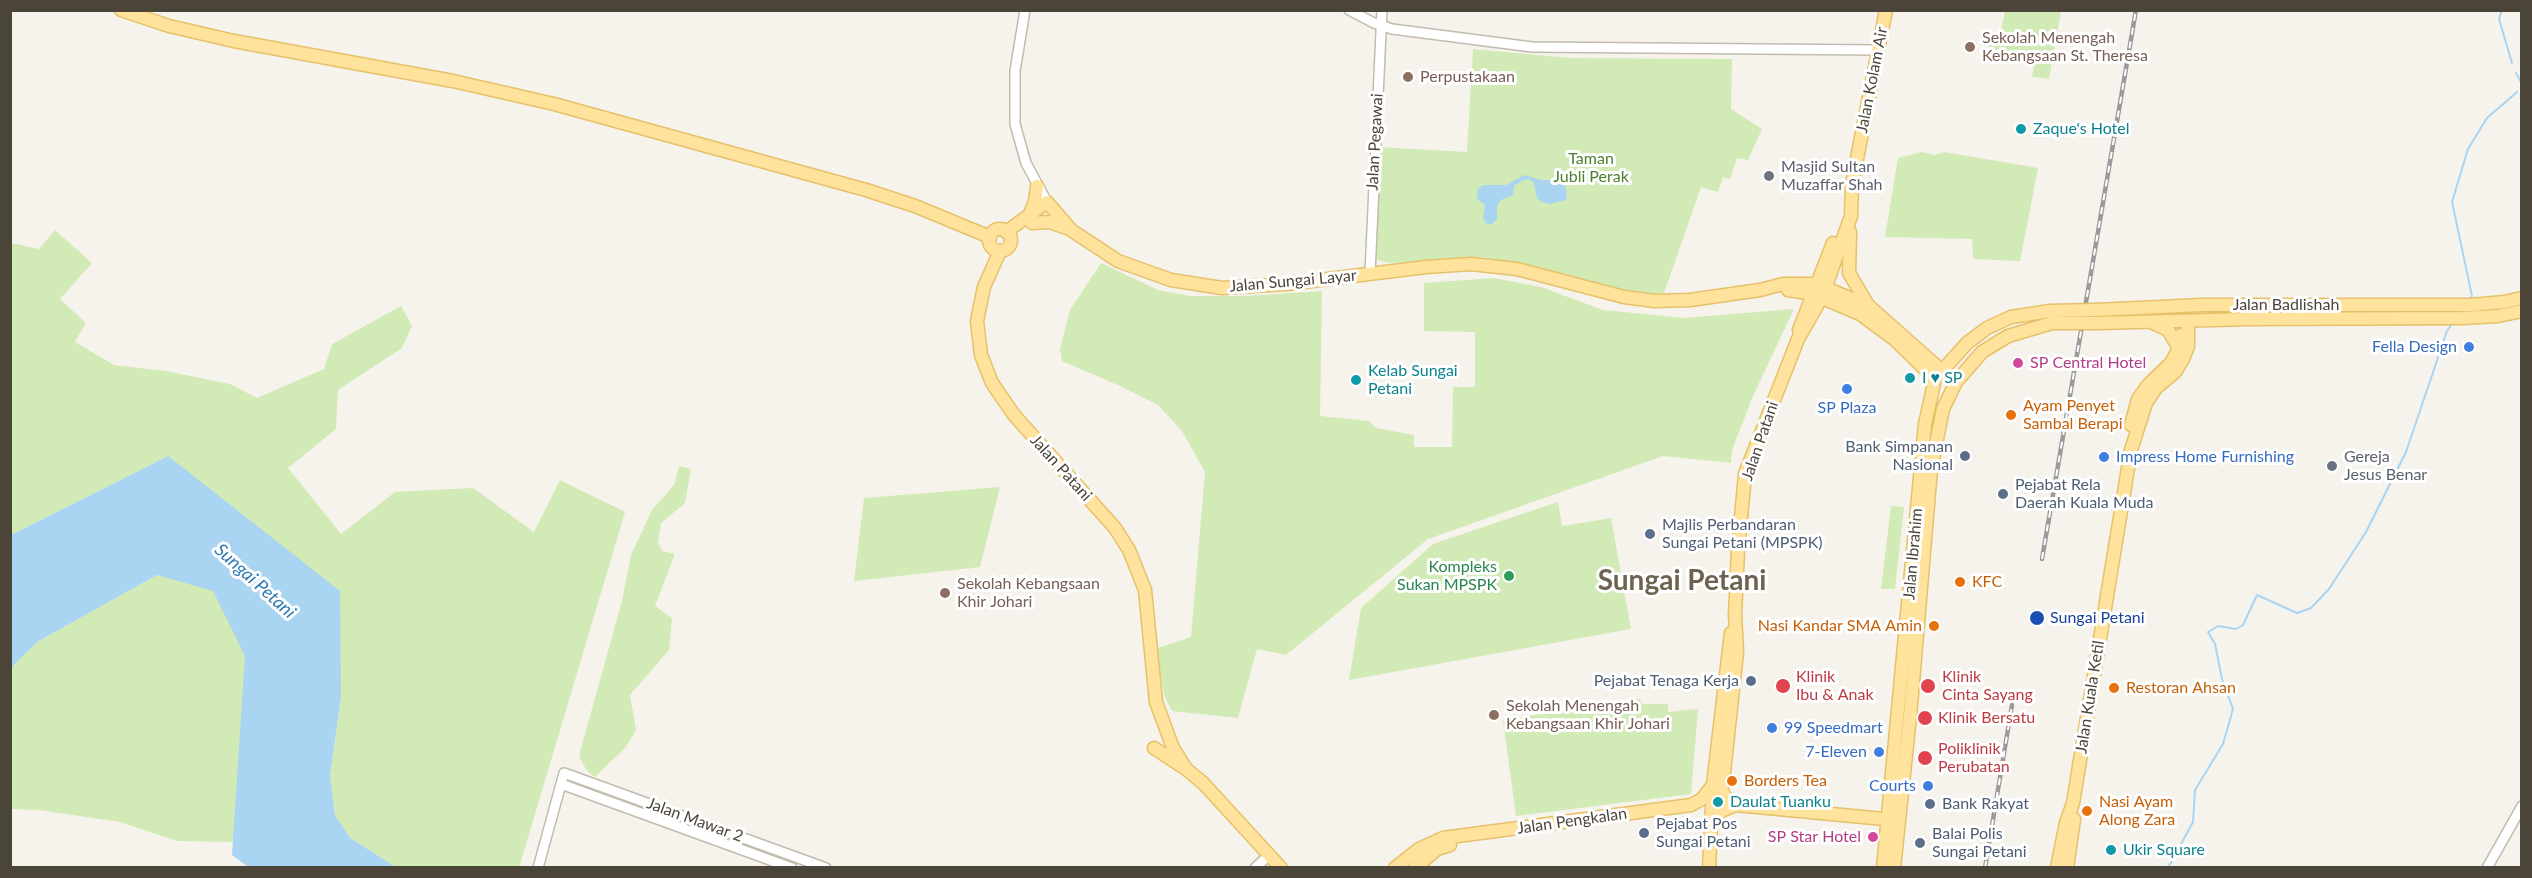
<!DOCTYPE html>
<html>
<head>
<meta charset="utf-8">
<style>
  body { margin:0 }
  #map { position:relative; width:2532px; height:878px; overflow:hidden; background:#f6f3ec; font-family:Lato,sans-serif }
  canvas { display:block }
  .frame { position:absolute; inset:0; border:12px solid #4b4439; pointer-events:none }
</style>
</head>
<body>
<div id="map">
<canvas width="2532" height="878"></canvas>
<div class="frame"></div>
</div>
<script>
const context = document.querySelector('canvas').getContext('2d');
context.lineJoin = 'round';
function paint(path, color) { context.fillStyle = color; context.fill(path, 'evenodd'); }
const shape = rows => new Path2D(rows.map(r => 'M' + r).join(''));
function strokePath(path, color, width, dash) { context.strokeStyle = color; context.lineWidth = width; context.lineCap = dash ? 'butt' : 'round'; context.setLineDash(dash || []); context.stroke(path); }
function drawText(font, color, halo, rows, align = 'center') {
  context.font = font + ' Lato,sans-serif'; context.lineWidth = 6; context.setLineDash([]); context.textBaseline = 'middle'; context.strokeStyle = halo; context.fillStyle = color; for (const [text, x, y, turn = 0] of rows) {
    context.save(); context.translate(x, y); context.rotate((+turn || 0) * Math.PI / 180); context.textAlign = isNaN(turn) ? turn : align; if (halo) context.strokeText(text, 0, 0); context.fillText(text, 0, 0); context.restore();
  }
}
paint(shape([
  [2005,11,2061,11,2049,79,2032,77,2035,60,1988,52,1989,45,1998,45],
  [1473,49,1569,58,1732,59,1731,109,1762,129,1748,160,1737,158,1730,179,1723,177,1718,192,1701,187,1663,296,1631,293,1546,270,1482,257,1389,263,1378,260,1374,249,1377,147,1467,152],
  [1922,152,1934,155,1944,152,2038,168,2020,261,1973,259,1972,239,1885,237,1898,158],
  [55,230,92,263,60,299,86,323,75,342,114,365,166,371,230,384,257,398,324,369,332,344,401,306,412,326,402,348,338,390,336,429,288,468,341,534,395,492,473,488,534,532,560,480,625,512,519,868,396,867,350,838,335,815,330,777,341,697,168,456,11,535,11,243,39,249],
  [1101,263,1158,290,1190,296,1245,296,1322,291,1320,416,1369,421,1376,428,1414,435,1414,447,1452,447,1453,387,1475,387,1475,332,1424,331,1424,283,1494,278,1541,287,1603,310,1685,318,1794,309,1753,396,1732,450,1731,463,1663,456,1428,539,1286,655,1257,649,1238,718,1172,711,1164,695,1158,656,1158,648,1191,637,1205,472,1182,431,1158,405,1118,385,1062,361,1060,349,1070,310],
  [679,466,691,469,685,503,661,523,658,543,662,551,675,554,655,606,672,618,669,650,630,695,636,730,626,747,595,777,587,771,580,758,580,752,622,601,631,555,652,510,674,485],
  [1000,487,980,567,854,581,864,498],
  [1558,502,1562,526,1611,518,1631,629,1349,680,1361,608,1433,544],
  [1891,506,1904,507,1895,589,1881,589],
  [157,575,223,581,259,656,256,821,232,842,177,841,120,822,39,810,11,809,11,668,37,642],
  [1640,699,1642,704,1668,704,1668,712,1698,709,1691,794,1516,816,1503,720]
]), '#d2eab5');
paint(shape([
  [1524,175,1541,180,1557,180,1564,184,1567,192,1566,200,1550,204,1542,202,1537,198,1534,183,1529,179,1523,180,1514,186,1513,195,1501,200,1497,205,1497,219,1492,224,1487,224,1483,218,1485,205,1477,199,1478,189,1483,185,1506,185],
  [168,456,340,591,341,697,330,776,335,815,350,838,396,867,248,867,232,855,245,656,213,591,157,575,37,642,11,668,11,535]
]), '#a9d4f2');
strokePath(shape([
  [2502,10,2499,19,2512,63],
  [2516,73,2522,84],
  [2469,300,2472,296,2452,202,2468,149,2487,118,2517,92],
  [2168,868,2193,822,2195,790,2223,744,2233,709,2222,679,2215,644,2208,632,2218,626,2236,629,2243,625,2257,595,2297,613,2311,608,2329,589,2366,532,2406,452,2447,331,2453,322]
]), '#a9d4f2', 2);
const minor = shape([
  [1025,10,1015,71,1015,124,1026,163,1047,202],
  [1349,10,1374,23,1392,29,1532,47,1877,50],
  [1370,274,1382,10],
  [561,784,792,868],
  [538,868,564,773,826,868],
  [1255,868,1269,855],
  [2487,868,2522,806]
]);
const major = shape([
  [121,10,169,26,234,41,453,81,554,104,866,190,915,206,990,237],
  [1030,214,1035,201,1037,186],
  [1032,223,1049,222,1067,228],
  '989 240a11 11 0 1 1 22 0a11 11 0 1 1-22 0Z',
  [1006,232,1047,202,1071,230,1118,261,1171,280,1222,288,1287,284,1426,267,1471,264,1517,269,1624,297,1655,301,1690,300,1760,290,1783,284,1816,284,1869,306,1941,370],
  [1850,232,1849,273,1868,305],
  [1000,251,984,287,977,321,981,355,992,383,1014,415,1115,528,1129,550,1145,590,1156,702,1173,748,1186,769,1203,783,1281,868],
  [1788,290,1813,294,1860,314,1894,339,1935,379],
  [2096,310,2202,305,2471,305,2504,302,2522,298],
  [2097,323,2249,319,2463,318,2498,316,2522,311],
  [2153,323,2168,330,2179,348],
  [1799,330,1833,243],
  [2131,425,2138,399,2148,385,2171,363,2179,348,2181,335],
  [1154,748,1183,767],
  [1736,805,1724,796,1722,791,1737,652,1735,615,1738,550,1745,474,1798,339,1822,297,1851,216,1852,184,1886,10],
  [1712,824,1721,811,1736,805,1895,820],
  [1395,868,1419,849,1443,838,1691,805,1702,799,1713,785],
  [1415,868,1437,849,1450,845],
  [1709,868,1713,785,1731,633],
  [1883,868,1925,424,1935,379,1967,343,1987,328,2011,317,2050,311],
  [1894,868,1910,717,1931,469,1943,409,1956,382,1982,352,2008,336,2052,323],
  [2057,868,2066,823,2073,803,2131,450,2146,403,2156,388,2175,372,2183,359,2188,346,2188,321],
  [2067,868,2074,819]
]);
strokePath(minor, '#c2bbae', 12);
strokePath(major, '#e6c16a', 15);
strokePath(minor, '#fff', 9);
strokePath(major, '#ffe39c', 12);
const rail = shape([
  [2042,559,2136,10],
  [1985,868,2012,705]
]);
strokePath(rail, '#9a9a9a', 4.5);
strokePath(rail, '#fff', 2, [7]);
const majorBridge = shape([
  [2050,311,2096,310],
  [2052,323,2097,323]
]);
strokePath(majorBridge, '#e6c16a', 15, []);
strokePath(majorBridge, '#ffe39c', 12);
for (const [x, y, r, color] of [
  [1970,47,6,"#8d6e63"],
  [1408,77,6,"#8d6e63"],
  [2021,129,6,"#0f9aa8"],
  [1769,176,6,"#6b7280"],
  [2469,347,6,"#3f7fe0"],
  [2018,363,6,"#d1479c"],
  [1910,378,6,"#0f9aa8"],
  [1356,380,6,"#0f9aa8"],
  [1847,389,6,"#3f7fe0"],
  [2011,415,6,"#e8710a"],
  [1965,456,6,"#5c6f8a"],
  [2104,457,6,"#3f7fe0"],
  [2332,466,6,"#6b7280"],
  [2003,494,6,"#5c6f8a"],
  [1650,534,6,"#5c6f8a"],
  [1509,576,6,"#2e9e5b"],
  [1960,582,6,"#e8710a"],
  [945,593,6,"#8d6e63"],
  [2037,618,8,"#1a4fb4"],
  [1934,626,6,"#e8710a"],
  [1751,681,6,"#5c6f8a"],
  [1783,686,8,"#e0444e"],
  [1928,686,8,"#e0444e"],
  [2114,688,6,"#e8710a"],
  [1494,715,6,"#8d6e63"],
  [1925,718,8,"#e0444e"],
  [1772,728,6,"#3f7fe0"],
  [1879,752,6,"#3f7fe0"],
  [1925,758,8,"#e0444e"],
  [1732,781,6,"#e8710a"],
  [1928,786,6,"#3f7fe0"],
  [1718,802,6,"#0f9aa8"],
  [1930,804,6,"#5c6f8a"],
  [2087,811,6,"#e8710a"],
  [1644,833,6,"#5c6f8a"],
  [1873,837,6,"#d1479c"],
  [1920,843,6,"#5c6f8a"],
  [2111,850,6,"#0f9aa8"]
]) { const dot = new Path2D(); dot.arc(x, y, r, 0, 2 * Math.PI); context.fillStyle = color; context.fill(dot); strokePath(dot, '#fff', 2); }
drawText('16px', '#785e54', '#fff', [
  ["Sekolah Menengah",1982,38],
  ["Kebangsaan St. Theresa",1982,56],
  ["Perpustakaan",1420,77],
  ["Sekolah Kebangsaan",957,584],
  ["Khir Johari",957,602],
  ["Sekolah Menengah",1506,706],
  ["Kebangsaan Khir Johari",1506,724]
], 'left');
drawText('16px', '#4b4439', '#fff', [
  ["Jalan Kolam Air",1872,80,-79],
  ["Jalan Pegawai",1375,142,-87],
  ["Jalan Sungai Layar",1293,281,-5],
  ["Jalan Badlishah",2286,305],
  ["Jalan Patani",1760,441,-71],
  ["Jalan Patani",1061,468,48],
  ["Jalan Ibrahim",1913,554,-85],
  ["Jalan Kuala Ketil",2090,697,-81],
  ["Jalan Mawar 2",695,820,20],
  ["Jalan Pengkalan",1572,821,-8]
]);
drawText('16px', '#0d838f', '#fff', [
  ["Zaque's Hotel",2033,129],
  ["Kelab Sungai",1368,371],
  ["Petani",1368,389],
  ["I ♥ SP",1922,378],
  ["Daulat Tuanku",1730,802],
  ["Ukir Square",2123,850]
], 'left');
drawText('16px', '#4a7f2a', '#fff', [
  ["Taman",1591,159],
  ["Jubli Perak",1591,177]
]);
drawText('16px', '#5b616d', '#fff', [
  ["Masjid Sultan",1781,167],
  ["Muzaffar Shah",1781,185],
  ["Gereja",2344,457],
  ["Jesus Benar",2344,475]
], 'left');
drawText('16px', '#366cbe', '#fff', [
  ["Fella Design",2457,347],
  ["SP Plaza",1847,408,"center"],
  ["Impress Home Furnishing",2116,457,"left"],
  ["99 Speedmart",1784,728,"left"],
  ["7-Eleven",1867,752],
  ["Courts",1916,786]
], 'right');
drawText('16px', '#b23c85', '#fff', [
  ["SP Central Hotel",2030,363],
  ["SP Star Hotel",1861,837,"right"]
], 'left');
drawText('16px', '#c56008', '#fff', [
  ["Ayam Penyet",2023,406],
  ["Sambal Berapi",2023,424],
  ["KFC",1972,582],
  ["Nasi Kandar SMA Amin",1922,626,"right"],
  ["Restoran Ahsan",2126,688],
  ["Borders Tea",1744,781],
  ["Nasi Ayam",2099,802],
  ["Along Zara",2099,820]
], 'left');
drawText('16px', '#4e5e75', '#fff', [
  ["Bank Simpanan",1953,447,"right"],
  ["Nasional",1953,465,"right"],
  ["Pejabat Rela",2015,485],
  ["Daerah Kuala Muda",2015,503],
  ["Majlis Perbandaran",1662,525],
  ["Sungai Petani (MPSPK)",1662,543],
  ["Pejabat Tenaga Kerja",1739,681,"right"],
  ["Bank Rakyat",1942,804],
  ["Pejabat Pos",1656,824],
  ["Sungai Petani",1656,842],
  ["Balai Polis",1932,834],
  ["Sungai Petani",1932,852]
], 'left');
drawText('16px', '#27864d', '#fff', [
  ["Kompleks",1497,567],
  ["Sukan MPSPK",1497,585]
], 'right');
drawText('16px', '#164399', '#fff', [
  ["Sungai Petani",2050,618]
], 'left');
drawText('16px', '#be3a42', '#fff', [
  ["Klinik",1796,677],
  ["Ibu & Anak",1796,695],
  ["Klinik",1942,677],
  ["Cinta Sayang",1942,695],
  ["Klinik Bersatu",1938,718],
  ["Poliklinik",1938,749],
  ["Perubatan",1938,767]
], 'left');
drawText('italic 18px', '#2e7ab2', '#fff', [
  ["Sungai Petani",255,581,42]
]);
drawText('bold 28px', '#6e6250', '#fff', [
  ["Sungai Petani",1682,581]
]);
</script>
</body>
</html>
